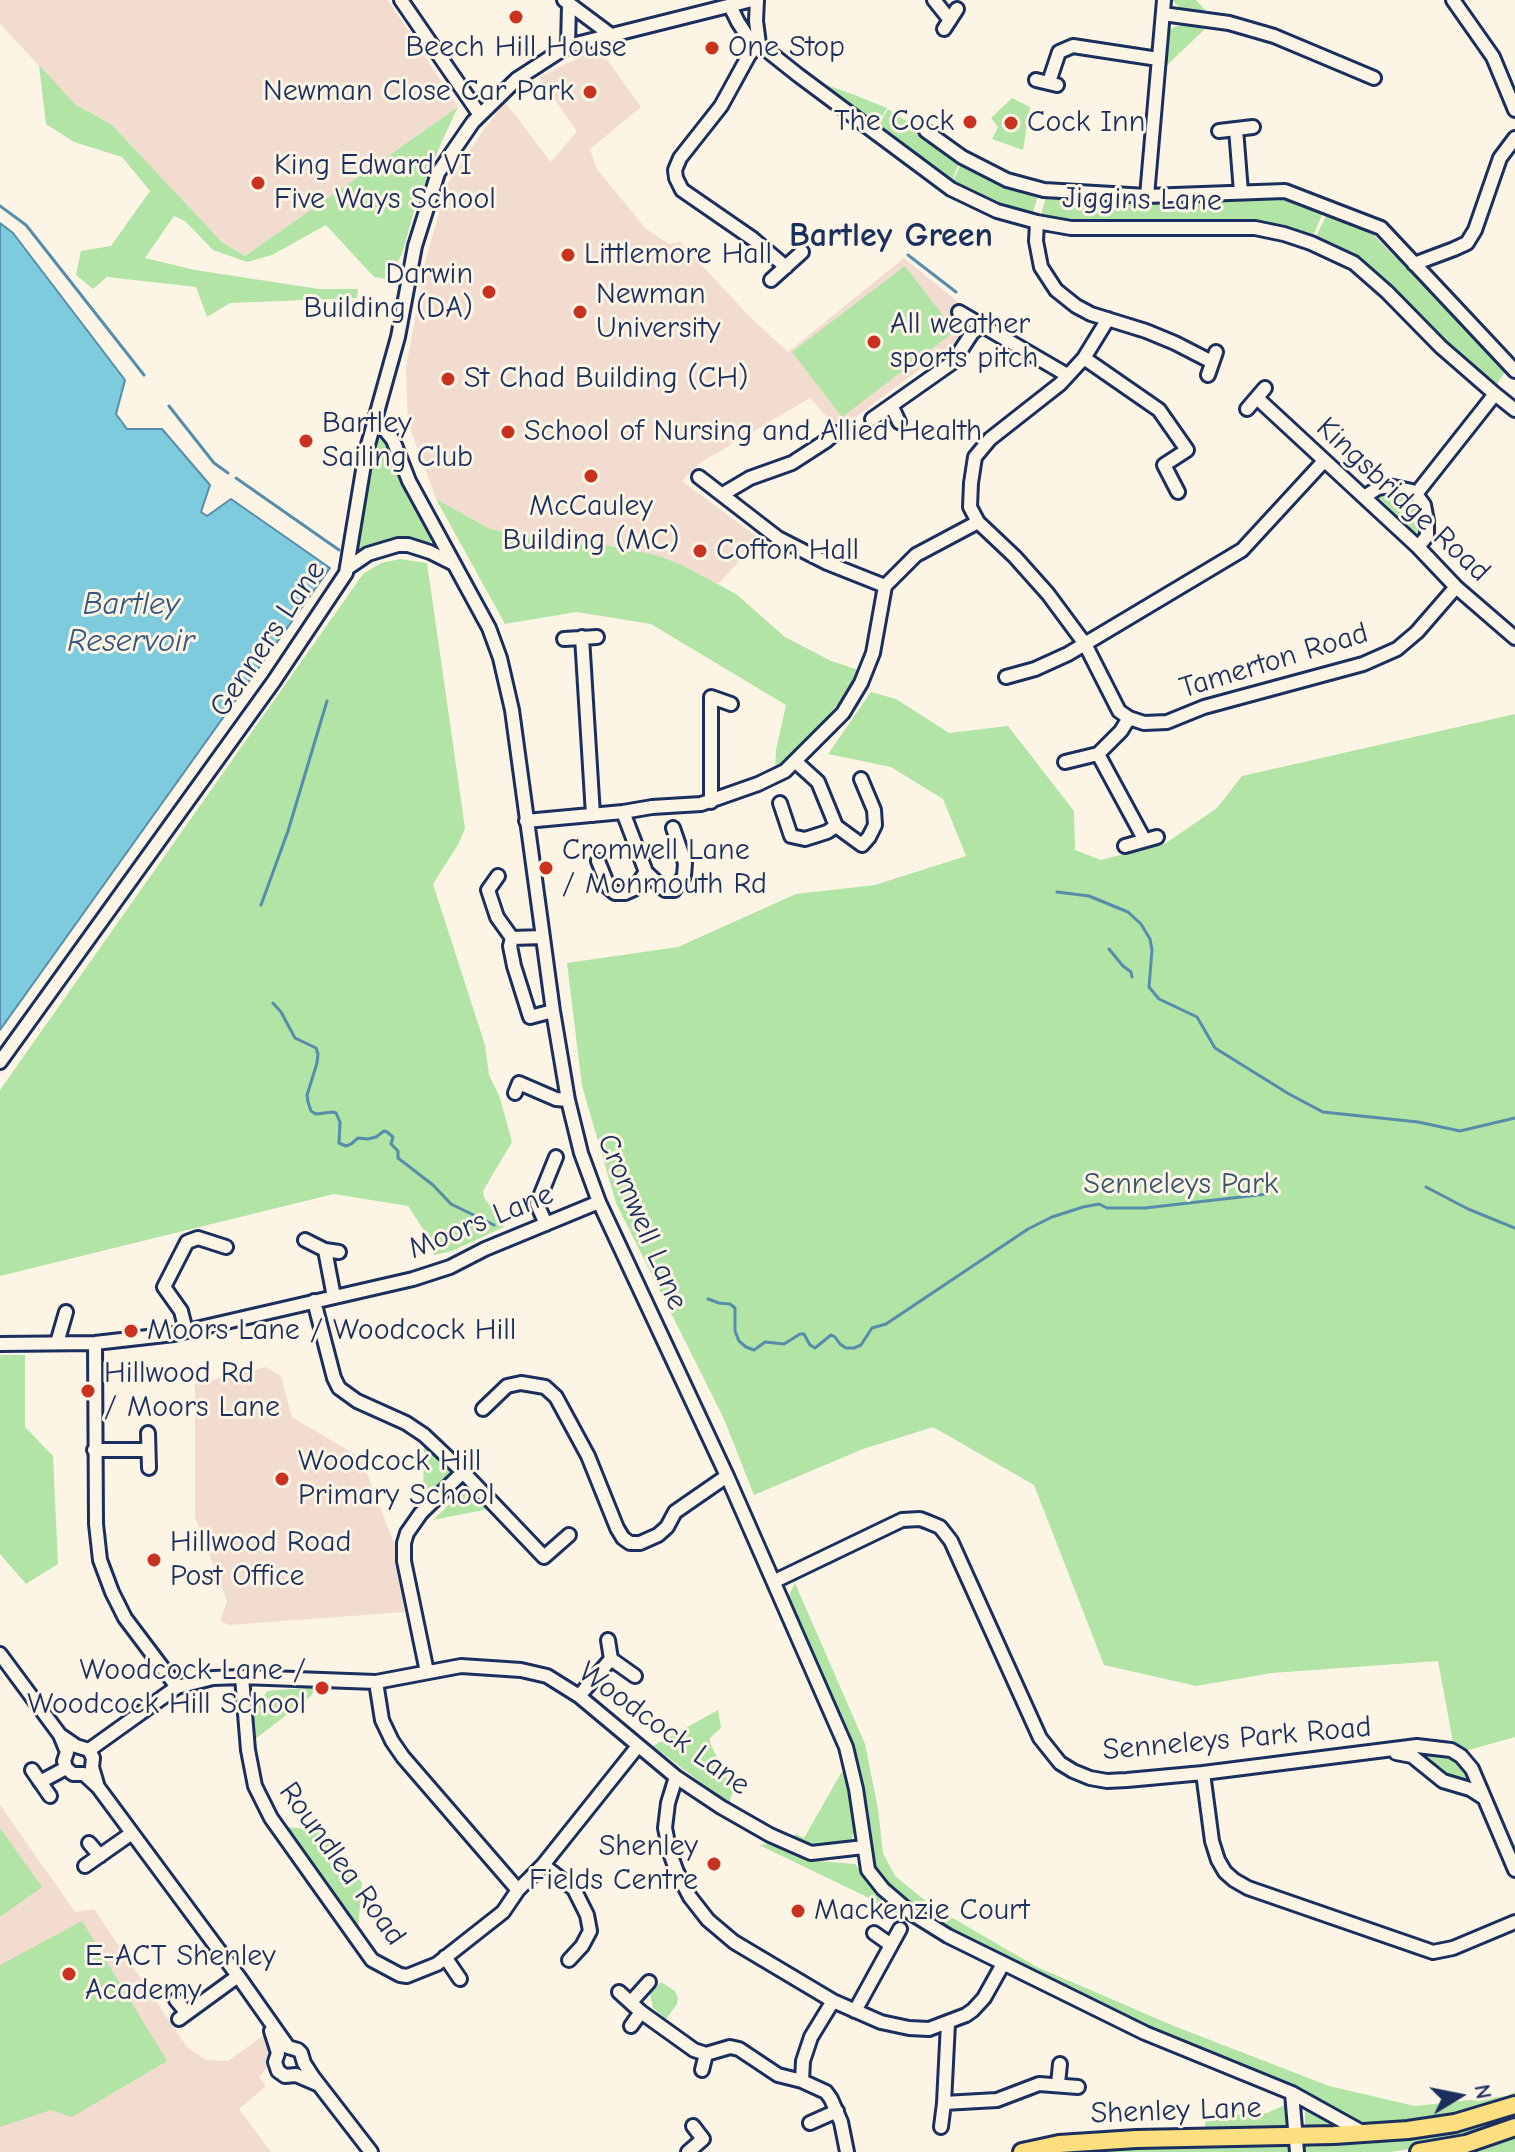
<!DOCTYPE html>
<html>
<head>
<meta charset="utf-8">
<style>
  body { margin:0 }
  #map { position:relative; width:1515px; height:2152px; overflow:hidden; background:#fcf5e5; font-family:"Comic Neue",sans-serif }
  canvas { display:block }
  .north { position:absolute; left:1419px; top:2056px; width:80px; height:80px; -webkit-text-stroke:6px #fcf5e5; paint-order:stroke; rotate:80deg; font-size:22px; font-weight:700; line-height:32px; text-align:center; color:#1b2f5e }
  .north::after { content:''; display:block; margin:auto; width:28px; height:36px; background:#1b2f5e; clip-path:polygon(50% 0,100% 100%,50% 72%,0 100%) }
</style>
</head>
<body>
<div id="map">
<canvas width="1515" height="2152"></canvas>
<div class="north">N</div>
</div>
<script>
const context = document.querySelector('canvas').getContext('2d');
context.lineJoin = 'round';
function paint(path, color) { context.fillStyle = color; context.fill(path, 'evenodd'); }
const shape = rows => new Path2D(rows.map(r => 'M' + r).join(''));
function strokePath(path, color, width, dash) { context.strokeStyle = color; context.lineWidth = width; context.lineCap = dash ? 'butt' : 'round'; context.setLineDash(dash || []); context.stroke(path); }
function drawText(font, color, halo, rows, align = 'center') {
  context.font = font + ' "Comic Neue",sans-serif'; context.lineWidth = 6; context.setLineDash([]); context.textBaseline = 'middle'; context.strokeStyle = halo; context.fillStyle = color; for (const [text, x, y, turn = 0] of rows) {
    context.save(); context.translate(x, y); context.rotate((+turn || 0) * Math.PI / 180); context.textAlign = isNaN(turn) ? turn : align; if (halo) context.strokeText(text, 0, 0); context.fillText(text, 0, 0); context.restore();
  }
}
paint(shape([
  [0,0,388,0,458,107,245,256,222,242,111,124,76,105,0,24],
  [599,48,641,107,590,149,596,168,646,229,669,244,680,242,750,317,788,352,904,258,963,306,964,336,845,425,835,426,810,398,700,463,682,481,760,539,718,584,684,566,605,545,560,543,490,529,436,499,408,423,406,368,426,258,448,183,480,135,505,102,551,162,577,131,539,77],
  [266,1367,281,1376,292,1417,361,1458,394,1543,405,1612,229,1625,220,1621,227,1601,195,1517,195,1384],
  [0,1805,75,1912,94,1909,187,2047,206,2060,228,2061,264,2035,269,2046,270,2064,259,2077,266,2086,239,2109,271,2152,0,2152]
]), '#f2dccf');
paint(shape([
  [1172,0,1196,0,1207,12,1181,9],
  [1183,25,1205,29,1164,68,1168,32,1174,27],
  [39,65,76,105,111,124,222,242,245,256,458,107,442,141,415,208,402,254,388,279,374,277,326,225,272,255,247,262,213,250,185,221,174,216,145,258,195,270,319,289,358,289,357,298,230,303,207,317,196,287,107,277,93,289,76,275,81,251,111,246,150,191,122,157,74,142,46,124],
  [821,83,852,94,887,108,876,127],
  [1012,98,1030,107,1023,150,992,139,998,127,991,118],
  [888,109,961,157,952,181,877,128],
  [962,162,1002,183,1038,195,1033,213,999,202,953,181],
  [1047,193,1275,196,1324,210,1313,236,1261,223,1205,219,1110,223,1040,218],
  [1328,211,1367,229,1508,367,1495,387,1434,331,1381,278,1357,260,1316,237],
  [905,266,955,331,842,417,792,352],
  [378,437,385,440,408,491,432,536,431,541,426,544,400,540,383,543,355,553,372,451],
  [1393,492,1404,493,1415,501,1420,509,1422,527,1416,534,1379,498,1383,494],
  [436,499,490,529,560,543,605,545,656,555,684,566,736,594,785,637,831,661,859,670,851,687,812,737,787,762,775,770,776,750,786,705,651,624,576,612,505,624],
  [400,559,427,563,465,828,459,843,433,884,485,1045,489,1075,500,1098,512,1142,483,1191,484,1197,504,1227,452,1251,434,1255,429,1238,408,1206,334,1194,0,1276,0,1090,363,574,381,563],
  [871,692,896,699,949,733,1008,726,1074,811,1075,850,1101,860,1166,843,1217,808,1242,776,1515,714,1515,1737,1465,1751,1453,1742,1438,1661,1272,1673,1196,1686,1104,1665,1034,1485,933,1427,863,1449,754,1495,724,1419,616,1203,582,1086,567,963,678,947,796,894,875,885,966,856,943,799,891,767,828,754],
  [0,1355,25,1355,25,1427,53,1456,58,1564,26,1584,0,1554],
  [424,1444,449,1469,449,1473,423,1500],
  [467,1492,473,1492,488,1509,433,1520,459,1495],
  [795,1583,865,1744,878,1809,883,1853,895,1876,932,1906,1037,1967,1174,2026,1329,2086,1415,2106,1507,2096,1515,2092,1515,2102,1454,2119,1380,2126,1356,2120,1328,2106,1157,2033,970,1942,911,1906,877,1872,872,1860,863,1792,852,1748,792,1607,789,1595],
  [316,1687,311,1696,254,1740,251,1715,267,1691],
  [718,1710,721,1728,710,1738,710,1743,733,1791,729,1804,653,1746],
  [1435,1751,1463,1760,1470,1777,1467,1781,1460,1783,1454,1781,1429,1764,1427,1757,1429,1752],
  [846,1772,856,1826,851,1840,844,1845,816,1849,792,1841,795,1834,804,1838,841,1773],
  [276,1826,326,1831,362,1883,357,1939],
  [0,1828,42,1887,0,1917],
  [775,1843,800,1856,818,1861,855,1864,866,1878,898,1911,903,1921,865,1896,759,1845],
  [82,1921,167,2061,72,2117,51,2110,0,2127,0,1965],
  [661,1982,675,1991,678,1998,677,2004,666,2019,653,2008,650,1994],
  [1285,2105,1288,2127,1282,2130,1205,2131,1205,2116,1267,2113],
  [1305,2110,1327,2118,1339,2127,1305,2129],
  [1515,2112,1515,2123,1468,2140,1390,2152,1088,2152,1090,2150,1166,2146,1375,2141,1428,2134],
  [1515,2133,1515,2152,1459,2152]
]), '#b1e4a5');
const water = shape([
  [0,223,13,233,125,380,116,414,127,429,162,429,210,485,201,512,207,516,231,499,330,568,0,1030,0,223]
]);
paint(water, '#7ecbdd');
strokePath(water, '#568daa', 2);
strokePath(shape([
  [0,206,26,225,144,375],
  [908,255,956,292],
  [169,406,214,463,228,473],
  [236,478,339,550],
  [1057,892,1089,896,1128,912,1141,924,1150,939,1152,950,1149,987,1159,999,1197,1017,1215,1048,1289,1094,1323,1112,1418,1122,1460,1131,1515,1118],
  [261,905,288,831,327,701],
  [1109,949,1123,966,1131,972,1132,977],
  [273,1003,281,1012,295,1038,316,1048,318,1054,317,1063,307,1095,308,1102,311,1111,316,1114,333,1112,336,1113,340,1122,339,1143,346,1146,351,1144,358,1138,368,1139,376,1137,384,1131,387,1132,393,1137,391,1144,398,1151,398,1158,433,1185,451,1204,494,1225],
  [1426,1187,1468,1209,1515,1228],
  [708,1299,719,1303,730,1304,735,1308,735,1331,739,1341,746,1347,754,1350,765,1342,784,1344,800,1334,804,1334,810,1345,815,1348,831,1335,835,1337,840,1344,846,1348,854,1348,861,1345,872,1328,886,1324,1028,1229,1052,1217,1083,1207,1099,1204,1107,1208,1145,1208,1267,1194]
]), '#568daa', 3);
const minor = shape([
  [401,0,480,115],
  [564,0,611,35],
  [757,0,756,21,759,44],
  [934,0,950,20],
  [1453,0,1493,57,1515,110],
  [730,6,738,22,749,39,759,44,798,75,951,189,997,211,1037,222,1071,228,1255,228,1284,234,1311,243,1354,263,1387,292,1441,347,1495,394,1515,410],
  [1163,14,1229,23,1274,36,1374,78],
  [944,29,957,9],
  [759,44,749,55,721,106,680,158,675,170,676,178,682,190,753,239,786,267],
  [568,46,569,5],
  [1036,80,1057,85],
  [1049,82,1059,52,1073,46,1158,59],
  [926,131,962,157,1007,180,1044,190,1147,196,1285,191,1381,228,1515,371],
  [1219,131,1236,129],
  [1241,192,1236,129,1253,127],
  [1147,196,1164,0],
  [1037,222,1036,241,1041,267,1056,290,1076,306,1091,314,1146,331,1175,343,1212,362],
  [1414,264,1454,249,1467,243,1475,230,1500,158,1515,138],
  [771,280,802,252],
  [959,312,1067,375],
  [1108,319,1084,358,1060,384,990,439,975,457,971,483,970,507,978,522,1015,557,1048,594,1085,644,1119,711,1129,718,1144,723,1167,722,1204,707,1363,664,1397,649,1417,632,1456,587],
  [1084,358,1159,410,1187,450,1164,465,1178,492],
  [1208,375,1216,352],
  [1257,398,1418,547,1456,587,1515,638],
  [892,407,899,422],
  [1247,409,1265,388],
  [872,419,953,362,972,333,981,326],
  [374,423,382,426,393,440,409,481,489,628,500,658,512,710,553,1011,568,1100,581,1153,599,1202,727,1476,846,1747,856,1789,868,1870,883,1889,911,1913,948,1936,1145,2033,1292,2093,1364,2133],
  [699,477,778,538,827,563,885,586],
  [723,494,750,478,792,463,826,441,835,433],
  [1416,494,1495,394],
  [1364,497,1378,488,1389,486,1412,491,1416,494,1424,505,1427,521,1427,536,1418,547],
  [349,567,368,554,398,545,408,545,430,552,454,564],
  [582,637,593,815],
  [564,639,597,637],
  [1006,677,1035,669,1068,654,1242,550,1324,461],
  [1098,754,1144,839],
  [796,762,818,782,836,826],
  [1065,762,1098,754,1121,731,1129,718],
  [711,802,711,697,731,704],
  [780,803,791,836,805,839,827,832,836,826,862,845,869,837,875,825,874,810,861,779],
  [623,812,646,872],
  [526,821,623,812,652,807,701,804,758,784,785,771,843,713,861,683,873,653,885,586,916,555,978,522],
  [1125,846,1157,837],
  [598,861,609,888,615,893,625,893,634,889,646,872,665,890,674,890,684,876,685,863,673,828],
  [498,876,488,890,497,917,512,938],
  [543,937,512,938,510,946,514,966,530,1017,553,1011],
  [0,1062,274,681,346,573,366,452,398,337,415,246,438,173,473,122,517,79,568,46,752,0],
  [515,1093,519,1083,556,1099,568,1100],
  [546,1224,537,1204,556,1157],
  [305,1240,325,1250,339,1252],
  [325,1250,334,1297],
  [314,1301,334,1378,339,1388,357,1401,406,1423,424,1435,463,1472,544,1557,569,1535],
  [186,1331,181,1311,164,1287,187,1242,198,1238,226,1247],
  [57,1343,66,1312],
  [95,1343,96,1524,100,1560,112,1592,125,1618,177,1687],
  [0,1344,95,1343,174,1334,413,1279,450,1267,485,1249,599,1202],
  [483,1409,507,1386,521,1383,545,1387,556,1397,588,1456,617,1528,623,1538,630,1543,640,1543,658,1535,667,1527,675,1512,727,1476],
  [148,1433,149,1468],
  [94,1450,148,1450],
  [775,1581,902,1520,920,1519,928,1522,940,1527,951,1541,1040,1738,1060,1763,1073,1771,1090,1778,1107,1781,1127,1780,1203,1773,1417,1746,1451,1750,1461,1756,1472,1769,1515,1870],
  [608,1640,611,1659,635,1676],
  [0,1654,60,1735,67,1752,64,1761,66,1768,73,1774,84,1774,98,1787,238,1976,288,2047,298,2050,301,2053,304,2063,313,2077,371,2152],
  [427,1672,404,1561,404,1543,407,1533,421,1513,463,1472],
  [242,1677,248,1750,255,1786,271,1818,372,1960,400,1975,407,1976,437,1964,503,1912,518,1890,543,1865,638,1746],
  [376,1682,382,1720,392,1741,403,1757,518,1890],
  [579,1696,611,1659],
  [60,1735,76,1746,89,1750,93,1758,92,1767,97,1784],
  [89,1750,177,1687,213,1678,242,1677,376,1682,461,1666,521,1670,547,1676,579,1696,676,1777,721,1807,770,1835,811,1853,864,1847],
  [1396,1753,1412,1756,1443,1781,1470,1789,1484,1798],
  [32,1770,50,1796],
  [1203,1773,1212,1841,1218,1860,1225,1872,1234,1880,1248,1888,1433,1952,1453,1948,1515,1922],
  [676,1777,668,1803,665,1828,670,1853,677,1872,690,1897,708,1920,734,1942,833,2001,881,2022,909,2028,929,2029,966,2015,973,2010,984,1998,1003,1964],
  [40,1782,66,1768],
  [89,1843,100,1856],
  [543,1865,574,1889,587,1915,590,1931,582,1946,569,1960],
  [85,1866,132,1833],
  [874,1933,891,1945],
  [445,1957,460,1979],
  [619,1992,641,2012,694,2050,706,2054,730,2047,739,2049,778,2075,802,2081,826,2092,831,2099,841,2122,847,2152],
  [176,2000,187,2013],
  [631,2002,649,1982],
  [855,2011,900,1929],
  [179,2019,238,1976],
  [631,2026,641,2012],
  [271,2031,278,2053,275,2062,278,2071,285,2076,296,2075,317,2084],
  [702,2070,706,2054],
  [802,2081,803,2061,811,2037,833,2001],
  [1058,2084,1060,2064],
  [1292,2093,1297,2152],
  [944,2103,997,2100,1039,2084,1078,2087],
  [810,2123,837,2111],
  [941,2127,944,2103,948,2023],
  [688,2152,703,2139,693,2126]
]);
const major = shape([
  [1022,2152,1059,2144,1136,2139,1334,2135,1408,2130,1455,2123,1515,2105],
  [1419,2152,1466,2144,1515,2127]
]);
strokePath(minor, '#1b2f5e', 18);
strokePath(major, '#1b2f5e', 22);
strokePath(minor, '#fcf5e5', 12);
strokePath(major, '#fddf80', 16);
for (const [x, y, r, color] of [
  [516,17,8,"#c8321e"],
  [712,48,8,"#c8321e"],
  [590,92,8,"#c8321e"],
  [970,122,8,"#c8321e"],
  [1011,123,8,"#c8321e"],
  [258,183,8,"#c8321e"],
  [568,255,8,"#c8321e"],
  [489,292,8,"#c8321e"],
  [580,312,8,"#c8321e"],
  [874,342,8,"#c8321e"],
  [448,379,8,"#c8321e"],
  [508,432,8,"#c8321e"],
  [306,441,8,"#c8321e"],
  [591,476,8,"#c8321e"],
  [700,551,8,"#c8321e"],
  [546,868,8,"#c8321e"],
  [131,1331,8,"#c8321e"],
  [88,1391,8,"#c8321e"],
  [282,1479,8,"#c8321e"],
  [154,1560,8,"#c8321e"],
  [322,1688,8,"#c8321e"],
  [714,1864,8,"#c8321e"],
  [798,1911,8,"#c8321e"],
  [69,1974,8,"#c8321e"]
]) { const dot = new Path2D(); dot.arc(x, y, r, 0, 2 * Math.PI); context.fillStyle = color; context.fill(dot); strokePath(dot, '#fcf5e5', 3); }
drawText('30px', '#1b2f5e', '#fcf5e5', [
  ["Beech Hill House",516,48,"center"],
  ["One Stop",728,48],
  ["Newman Close Car Park",574,92,"right"],
  ["The Cock",954,122,"right"],
  ["Cock Inn",1027,123],
  ["King Edward VI",274,166],
  ["Five Ways School",274,200],
  ["Littlemore Hall",584,255],
  ["Darwin",473,275,"right"],
  ["Building (DA)",473,309,"right"],
  ["Newman",596,295],
  ["University",596,329],
  ["All weather",890,325],
  ["sports pitch",890,359],
  ["St Chad Building (CH)",464,379],
  ["Bartley",322,424],
  ["Sailing Club",322,458],
  ["School of Nursing and Allied Health",524,432],
  ["McCauley",591,507,"center"],
  ["Building (MC)",591,541,"center"],
  ["Cofton Hall",716,551],
  ["Cromwell Lane",562,851],
  ["/ Monmouth Rd",562,885],
  ["Moors Lane / Woodcock Hill",147,1331],
  ["Hillwood Rd",104,1374],
  ["/ Moors Lane",104,1408],
  ["Woodcock Hill",298,1462],
  ["Primary School",298,1496],
  ["Hillwood Road",170,1543],
  ["Post Office",170,1577],
  ["Woodcock Lane /",306,1671,"right"],
  ["Woodcock Hill School",306,1705,"right"],
  ["Shenley",698,1847,"right"],
  ["Fields Centre",698,1881,"right"],
  ["Mackenzie Court",814,1911],
  ["E-ACT Shenley",85,1957],
  ["Academy",85,1991]
], 'left');
drawText('30px', '#1b2f5e', '#fcf5e5', [
  ["Jiggins Lane",1142,200,1],
  ["Kingsbridge Road",1403,500,43],
  ["Genners Lane",268,639,-56],
  ["Tamerton Road",1274,661,-17],
  ["Moors Lane",481,1222,-22],
  ["Cromwell Lane",642,1222,67],
  ["Woodcock Lane",664,1729,36],
  ["Senneleys Park Road",1237,1739,-5],
  ["Roundlea Road",342,1864,54],
  ["Shenley Lane",1176,2111,-2]
]);
drawText('30px', '#39536c', '#fcf5e5', [
  ["Senneleys Park",1181,1185]
]);
drawText('italic 32px', '#34567e', '#fcf5e5', [
  ["Bartley",131,605],
  ["Reservoir",131,642]
]);
drawText('bold 34px', '#1b2f5e', '#fcf5e5', [
  ["Bartley Green",891,236]
]);
</script>
</body>
</html>
